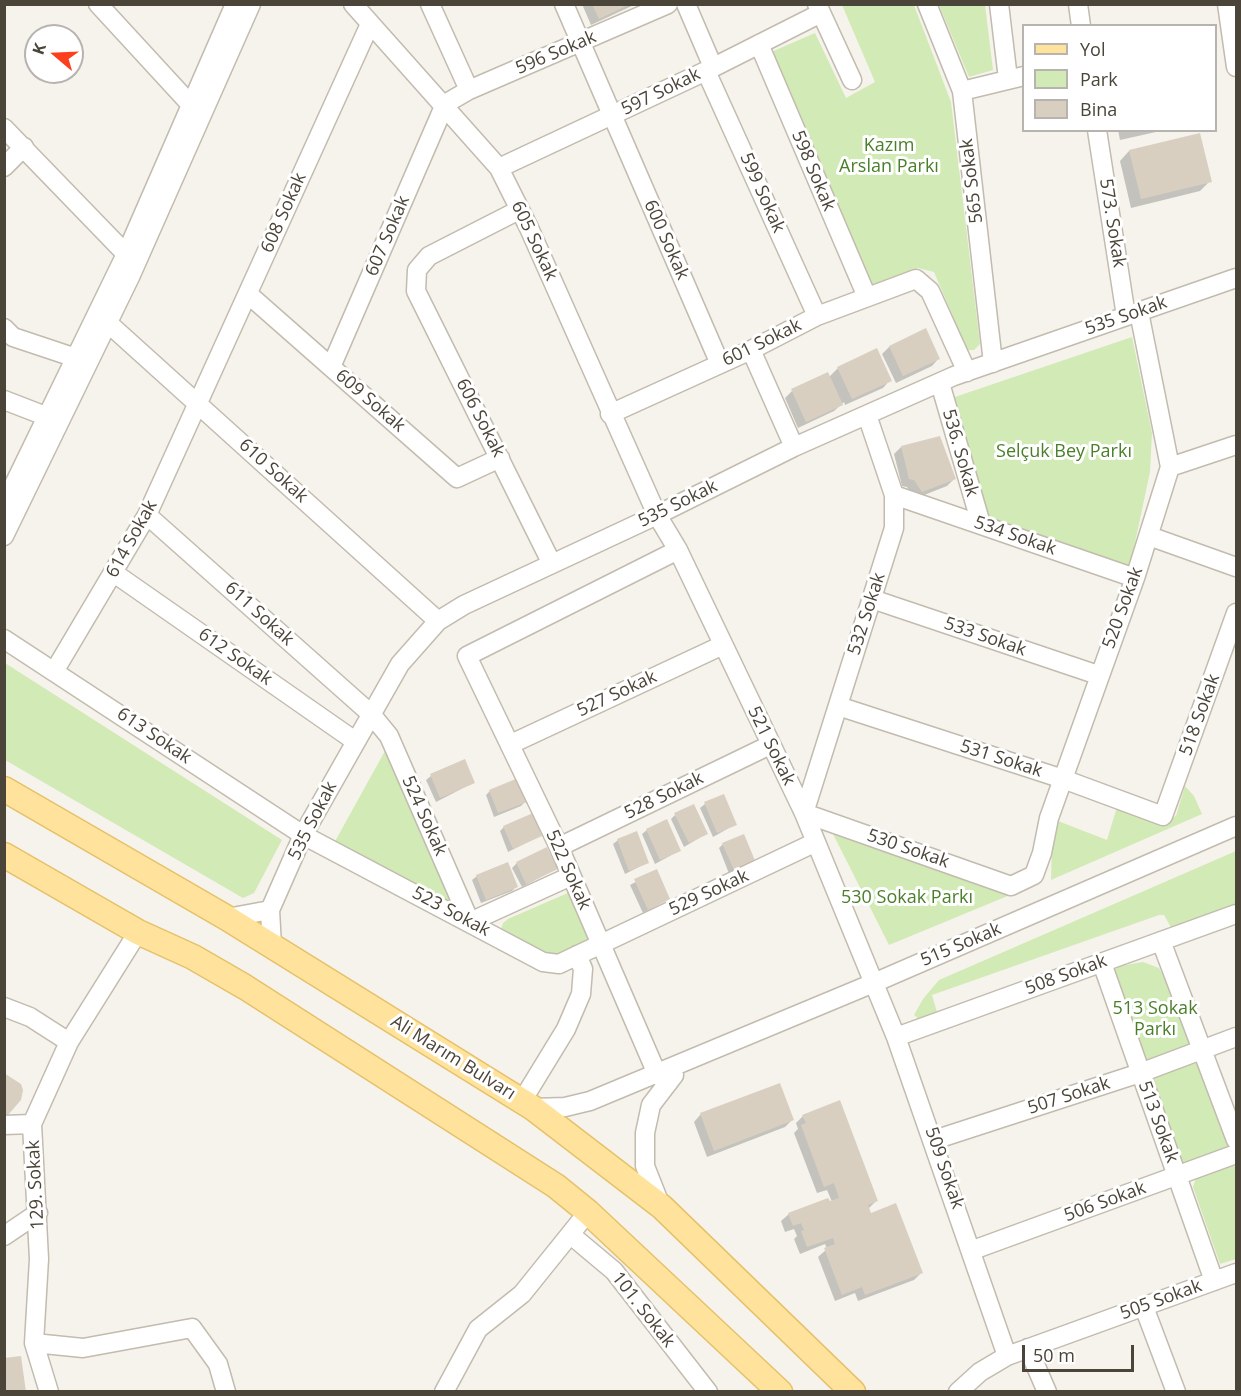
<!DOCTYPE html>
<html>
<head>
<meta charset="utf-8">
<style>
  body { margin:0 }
  #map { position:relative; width:1241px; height:1396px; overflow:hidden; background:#f6f3ec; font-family:"Open Sans",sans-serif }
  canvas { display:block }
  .frame { position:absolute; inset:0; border:6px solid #4b4439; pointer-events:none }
  .legend { position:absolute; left:1022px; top:24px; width:195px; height:108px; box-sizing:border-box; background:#fff; border:2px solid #b7b4b0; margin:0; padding:8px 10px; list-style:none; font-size:18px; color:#4b4439 }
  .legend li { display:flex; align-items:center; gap:12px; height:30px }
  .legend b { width:30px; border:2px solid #b7b4b0 }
  .north { position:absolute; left:24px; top:24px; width:60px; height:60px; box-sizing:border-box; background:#fff; border:2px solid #b7b4b0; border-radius:50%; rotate:289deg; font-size:16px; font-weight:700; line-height:24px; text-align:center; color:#4b4439 }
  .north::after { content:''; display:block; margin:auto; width:21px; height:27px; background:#fc3f1d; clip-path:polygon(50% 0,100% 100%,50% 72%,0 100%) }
  .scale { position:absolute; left:1022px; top:1345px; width:112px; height:27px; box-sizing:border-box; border:3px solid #4b4439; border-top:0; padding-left:8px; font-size:18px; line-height:21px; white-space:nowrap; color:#4b4439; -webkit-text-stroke:4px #fff; paint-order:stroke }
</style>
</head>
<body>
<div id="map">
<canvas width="1241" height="1396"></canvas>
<div class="frame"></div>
<ul class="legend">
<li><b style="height:8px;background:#ffe39c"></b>Yol</li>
<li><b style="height:16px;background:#d2eab5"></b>Park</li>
<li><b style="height:16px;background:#d8cfc1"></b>Bina</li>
</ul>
<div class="north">K</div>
<div class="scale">50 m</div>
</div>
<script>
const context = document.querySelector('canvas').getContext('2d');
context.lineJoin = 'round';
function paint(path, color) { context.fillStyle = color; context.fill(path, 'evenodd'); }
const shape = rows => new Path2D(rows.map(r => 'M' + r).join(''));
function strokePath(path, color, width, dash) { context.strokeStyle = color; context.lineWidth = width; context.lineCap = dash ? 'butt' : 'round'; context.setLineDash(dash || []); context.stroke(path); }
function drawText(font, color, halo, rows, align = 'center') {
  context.font = font + ' "Open Sans",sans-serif'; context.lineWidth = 6; context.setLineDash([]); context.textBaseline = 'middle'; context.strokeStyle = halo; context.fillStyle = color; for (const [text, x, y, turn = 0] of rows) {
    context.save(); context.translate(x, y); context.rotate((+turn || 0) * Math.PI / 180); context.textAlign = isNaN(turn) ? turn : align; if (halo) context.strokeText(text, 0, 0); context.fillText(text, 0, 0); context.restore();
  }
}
paint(shape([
  [842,5,914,5,951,102,980,344,974,350,967,350,934,272,918,268,869,286,769,53,815,33,846,98,875,82],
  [939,5,985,5,993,70,969,77],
  [1132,337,1152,433,1150,472,1130,566,987,520,952,398],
  [5,663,282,840,254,893,243,898,5,760],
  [386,749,452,904,445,906,333,845],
  [1185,786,1194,796,1202,814,1051,880,1052,844,1058,821,1107,840,1117,807,1156,823,1176,816],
  [833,834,1010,895,889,945],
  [1236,851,1236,908,1173,931,1164,915,1159,915,932,995,937,1012,919,1019,914,1015,923,999,939,980],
  [570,892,593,945,556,961,500,933,503,923,508,919],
  [1143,962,1159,968,1169,985,1191,1046,1144,1063,1112,971,1120,966],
  [1199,1062,1229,1149,1180,1166,1149,1079],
  [1232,1165,1236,1167,1236,1259,1220,1264,1193,1187,1196,1178]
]), '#d2eab5');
paint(shape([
  [582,4,636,4,591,25],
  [1118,130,1165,130,1120,140],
  [1129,151,1210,181,1200,191,1131,208,1120,161],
  [925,330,939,358,932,366,896,383,882,354,889,347],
  [838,368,890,380,883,388,845,405,844,402,834,411,798,428,785,398,792,391,828,374,829,377],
  [901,447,954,479,947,486,914,499,907,487,902,486,894,454],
  [431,776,473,783,436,802,426,780],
  [490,791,525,802,521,806,494,817,486,795],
  [705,804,736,824,713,837,700,808],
  [675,815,706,834,684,847,671,819],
  [504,827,540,836,508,852,500,831],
  [647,830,679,851,655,864,642,834],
  [618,840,647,863,625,874,613,844],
  [723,844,754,863,730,876,719,848],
  [517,863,556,869,522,887,512,868],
  [656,871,669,899,643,913,630,885],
  [477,876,516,887,512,891,481,903,472,880],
  [701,1114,792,1120,785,1127,707,1157,694,1122],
  [803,1116,876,1201,869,1208,870,1215,921,1273,914,1280,858,1301,855,1293,835,1301,818,1257,827,1249,825,1244,800,1254,794,1239,797,1236,794,1229,785,1232,781,1221,789,1214,832,1202,827,1190,817,1193,794,1133,798,1129,796,1123]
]), '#0003');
paint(shape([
  [592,4,630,4,599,19],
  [1200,133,1212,182,1141,199,1129,150],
  [926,328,940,359,903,376,889,346],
  [877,348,892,381,852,399,837,367],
  [828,372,843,405,806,422,791,389],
  [940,436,956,479,922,492,914,480,909,479,901,446],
  [465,759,475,783,440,798,430,774],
  [518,778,527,802,498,813,489,790],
  [724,794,737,825,717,833,704,802],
  [694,804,708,834,689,843,674,813],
  [533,813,542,836,513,849,503,826],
  [667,819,681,851,660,860,646,829],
  [637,831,649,863,629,871,617,839],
  [744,834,756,863,735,872,722,843],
  [547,847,558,869,526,884,516,862],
  [508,862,518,887,486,900,476,875],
  [657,869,670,899,648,910,634,879],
  [4,1073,21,1084,23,1090,21,1100,8,1115,4,1115],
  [780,1083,794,1120,714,1151,700,1113],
  [840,1100,878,1201,868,1205,871,1213,896,1203,923,1273,865,1295,862,1287,842,1295,824,1248,835,1244,833,1238,807,1247,801,1231,804,1230,801,1223,793,1226,788,1213,828,1198,830,1201,839,1198,834,1183,824,1187,801,1125,806,1123,802,1115],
  [21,1356,26,1392,4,1392,4,1358]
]), '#d8cfc1');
const minor = shape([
  [98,4,191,105],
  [353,4,499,168,529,228,657,515,678,550,804,813,896,1037,1007,1356],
  [430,4,469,90],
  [564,4,720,364],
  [686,4,713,67],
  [817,4,852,80],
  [927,4,962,91,993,363],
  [999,4,1008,79],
  [1078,4,1081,26],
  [1227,4,1236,67],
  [759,44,867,297],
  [706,71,817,316],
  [962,91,1024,76],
  [4,128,126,254],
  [1097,130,1126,316],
  [4,167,24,147],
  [499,168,706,71,821,13],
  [519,210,429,256,417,270,416,291,552,564],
  [248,294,457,478,500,458],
  [108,323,438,621],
  [4,328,13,337,76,358],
  [751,350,794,447],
  [331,367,445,104,469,90,668,4],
  [940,383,981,524],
  [4,400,48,417],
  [610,414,751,350,817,316,916,279,930,291,967,372],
  [867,415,894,495,894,528,804,813,1011,886,1034,875,1042,853,1049,818,1135,578,1170,467,1139,312],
  [1170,467,1236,445],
  [894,495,1135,578],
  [4,505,126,254,235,4],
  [147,515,371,714,389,736,470,922,571,876],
  [4,536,130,277,251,4],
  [1149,536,1236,567],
  [114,573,355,741],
  [872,599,1098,675],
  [4,639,303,835,543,962,559,964,816,842],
  [55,670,147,515,370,24],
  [838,706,1063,779,1163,816,1236,613],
  [511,744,723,645],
  [559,847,770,745],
  [227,918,270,910],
  [1161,941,1236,1140],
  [272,946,270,910,303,835,400,664,438,621,464,605,657,515,794,447,954,376,1236,278],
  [1102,963,1214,1281],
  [4,1007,30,1017,69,1042],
  [896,1037,1236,914],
  [668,1083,657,1074,559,847,467,656,678,550],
  [522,1101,566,1029,581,994,583,969,577,955],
  [533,1108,565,1107,590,1101,876,982,1236,826],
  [4,1125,32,1124],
  [934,1140,1140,1073,1236,1037],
  [660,1204,645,1166,645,1133,651,1105,674,1075],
  [571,1235,614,1271,708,1392],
  [4,1236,38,1213],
  [973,1250,1236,1154],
  [1144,1307,1176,1392],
  [34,1343,83,1348,192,1328,218,1364,226,1392],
  [1028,1348,1047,1392],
  [49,1392,34,1343,39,1259,32,1124,69,1042,138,932],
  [444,1392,478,1329,522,1294,588,1212],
  [958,1392,980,1372,1007,1356,1236,1273]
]);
const major = shape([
  [4,789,227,918,533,1108,662,1207,853,1392],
  [4,855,138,932,193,957,245,987,556,1186,588,1212,780,1392]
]);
strokePath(minor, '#c2bbae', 21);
strokePath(major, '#e6c16a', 27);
strokePath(minor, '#fff', 18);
strokePath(major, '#ffe39c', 24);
drawText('18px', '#4b4439', '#fff', [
  ["596 Sokak",556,53,-23],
  ["597 Sokak",661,92,-26],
  ["598 Sokak",813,171,67],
  ["565 Sokak",972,181,-97],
  ["599 Sokak",762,193,66],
  ["608 Sokak",284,213,-66],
  ["573. Sokak",1112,223,81],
  ["607 Sokak",388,236,-67],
  ["600 Sokak",666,240,66],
  ["605 Sokak",534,241,65],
  ["535 Sokak",1126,316,-19],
  ["601 Sokak",762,343,-26],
  ["609 Sokak",370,401,41],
  ["606 Sokak",480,418,63],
  ["536. Sokak",960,453,74],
  ["610 Sokak",273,471,42],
  ["535 Sokak",678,504,-26],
  ["534 Sokak",1015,536,19],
  ["614 Sokak",132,539,-61],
  ["520 Sokak",1123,608,-70],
  ["611 Sokak",259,614,42],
  ["532 Sokak",867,614,-72],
  ["533 Sokak",985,637,19],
  ["612 Sokak",235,657,35],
  ["527 Sokak",617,694,-25],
  ["518 Sokak",1200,715,-70],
  ["613 Sokak",154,736,34],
  ["521 Sokak",771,746,64],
  ["531 Sokak",1001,759,18],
  ["528 Sokak",664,796,-26],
  ["524 Sokak",424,816,66],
  ["535 Sokak",313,821,-63],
  ["530 Sokak",908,849,19],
  ["522 Sokak",568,870,66],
  ["529 Sokak",709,893,-25],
  ["523 Sokak",451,912,28],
  ["515 Sokak",961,945,-23],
  ["508 Sokak",1066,975,-20],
  ["Ali Marım Bulvarı",453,1058,32],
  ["507 Sokak",1069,1096,-18],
  ["513 Sokak",1158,1122,70],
  ["509 Sokak",944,1168,71],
  ["129. Sokak",36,1185,-93],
  ["506 Sokak",1105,1202,-20],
  ["505 Sokak",1161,1300,-20],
  ["101. Sokak",643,1310,52]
]);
drawText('18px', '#4a7f2a', '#fff', [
  ["Kazım",889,146],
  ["Arslan Parkı",889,167],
  ["Selçuk Bey Parkı",1064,452],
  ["530 Sokak Parkı",907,898],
  ["513 Sokak",1155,1009],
  ["Parkı",1155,1030]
]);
</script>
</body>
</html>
